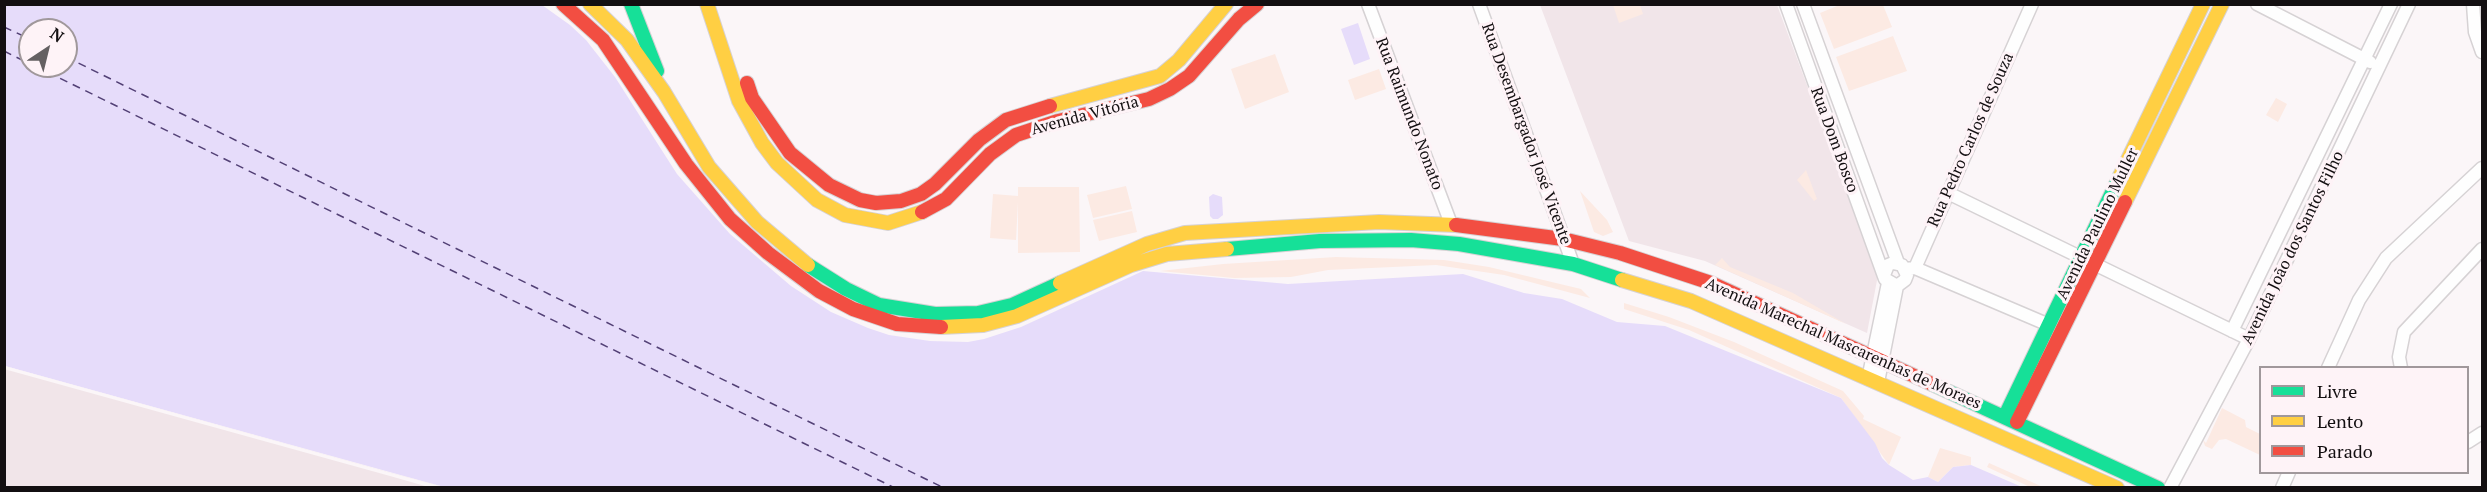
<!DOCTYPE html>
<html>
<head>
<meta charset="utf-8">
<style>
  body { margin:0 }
  #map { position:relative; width:2487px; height:492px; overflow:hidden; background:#fbf6f8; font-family:"PT Serif",serif }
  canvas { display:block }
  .frame { position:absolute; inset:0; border:6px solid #130f11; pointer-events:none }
  .legend { position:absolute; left:2259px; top:366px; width:210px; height:108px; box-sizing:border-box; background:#fef3f7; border:2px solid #a0989b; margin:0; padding:8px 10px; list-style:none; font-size:18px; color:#130f11 }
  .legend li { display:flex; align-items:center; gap:12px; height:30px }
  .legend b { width:30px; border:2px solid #a0989b }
  .north { position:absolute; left:18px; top:18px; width:60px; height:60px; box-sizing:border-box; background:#fef3f7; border:2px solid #a0989b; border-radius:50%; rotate:35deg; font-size:16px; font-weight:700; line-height:24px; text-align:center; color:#130f11 }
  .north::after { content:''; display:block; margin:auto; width:21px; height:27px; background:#646062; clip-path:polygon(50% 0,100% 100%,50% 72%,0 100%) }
</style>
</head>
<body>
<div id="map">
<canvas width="2487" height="492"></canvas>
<div class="frame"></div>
<ul class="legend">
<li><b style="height:8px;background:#16e098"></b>Livre</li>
<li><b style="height:8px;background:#ffcf43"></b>Lento</li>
<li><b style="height:8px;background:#f24e42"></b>Parado</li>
</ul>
<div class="north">N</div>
</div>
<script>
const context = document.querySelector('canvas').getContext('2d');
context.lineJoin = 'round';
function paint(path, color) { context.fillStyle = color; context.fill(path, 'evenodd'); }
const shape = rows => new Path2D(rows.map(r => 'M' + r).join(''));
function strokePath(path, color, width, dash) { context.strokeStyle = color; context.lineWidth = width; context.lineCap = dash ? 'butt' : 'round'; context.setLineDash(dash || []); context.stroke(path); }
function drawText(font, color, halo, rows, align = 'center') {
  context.font = font + ' "PT Serif",serif'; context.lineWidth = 6; context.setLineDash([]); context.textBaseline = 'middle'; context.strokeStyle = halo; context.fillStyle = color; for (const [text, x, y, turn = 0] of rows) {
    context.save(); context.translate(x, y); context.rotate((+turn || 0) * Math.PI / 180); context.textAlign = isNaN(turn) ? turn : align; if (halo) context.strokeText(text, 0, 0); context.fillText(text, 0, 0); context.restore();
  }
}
paint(shape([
  [1540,5,1777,5,1878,275,1867,333,1705,261,1629,241],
  [4,366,391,473,444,487,5,487]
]), '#f1e5e9');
paint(shape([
  [1842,4,1883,5,1892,27,1834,49,1820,13],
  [1613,5,1640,5,1643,14,1619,23],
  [1893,36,1907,71,1849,91,1836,57],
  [1275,54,1289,92,1245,109,1231,69],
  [1379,69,1386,89,1355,100,1348,80],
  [2276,98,2287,104,2278,122,2266,115],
  [1806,170,1817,199,1814,201,1797,180],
  [1126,186,1132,209,1093,218,1087,195],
  [1018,187,1079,187,1080,252,1018,253,1018,202,1016,240,990,238,993,194,1018,196],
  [1580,191,1607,220,1613,232,1603,236,1594,232],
  [1132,211,1137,232,1099,241,1093,220],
  [1336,257,1444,260,1489,267,1581,289,1590,298,1504,275,1436,265,1328,270,1291,277,1234,278,1160,271,1223,264],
  [1722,258,1730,267,1793,293,1846,324,1715,265],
  [1624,303,1669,317,1734,342,1843,391,1864,416,1863,419,1901,437,1889,465,1841,398,1689,330,1624,309],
  [2222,408,2245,420,2246,427,2260,434,2260,455,2226,439,2219,440,2212,449,2205,446,2203,440,2206,443],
  [1940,448,1971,457,1971,465,1953,467,1938,482,1928,477],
  [1989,463,2043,487,2030,487,1987,467]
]), '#fceae3');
paint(shape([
  [4,5,542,5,570,25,586,40,615,77,677,174,730,234,791,286,831,312,868,328,889,335,930,341,968,342,984,339,1021,327,1143,271,1288,284,1463,274,1524,293,1562,299,1617,322,1665,326,1841,398,1875,443,1882,458,1889,465,1913,480,1928,477,1938,482,1953,467,1971,465,2022,487,444,487,5,366],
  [30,30,66,30,66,66,30,66],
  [1358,23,1370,59,1354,65,1341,29],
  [1213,194,1222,197,1223,215,1218,219,1213,219,1210,216,1209,197]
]), '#e6dcfa');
paint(shape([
  [5,366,391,473,444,487,432,488,390,476,4,369]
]), '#fbf6f8');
strokePath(shape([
  [4,27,30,39],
  [4,51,30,64],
  [66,57,944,488],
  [35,66,895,488]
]), '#534176', 1.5, [8, 6]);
const street = shape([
  [1368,4,1451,224],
  [1479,4,1573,264],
  [1786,4,1885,279,1897,286,1905,280,1907,275,1902,265,1893,263,1888,265,1884,275],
  [1803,4,1898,263],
  [2257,4,2370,62],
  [2473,4,2475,32,2482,52],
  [1946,192,2249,339],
  [1915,268,2049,325],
  [1905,269,1915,268,2032,4],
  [2232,331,2391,4],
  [2328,368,2359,300,2386,258,2482,168],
  [2401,368,2399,357,2404,332,2482,249],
  [1868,379,1888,283],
  [1878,382,1897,286],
  [2468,442,2482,433],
  [2170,488,2249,339,2409,4],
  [2282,488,2289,472]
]);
const fast = shape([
  [631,4,657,71],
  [1227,249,1320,241,1411,240,1459,244,1573,264,1622,280],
  [808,265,846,289,879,305,935,314,978,313,1012,305,1060,283],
  [1932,384,2158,488],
  [2005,416,2120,176]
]);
const slow = shape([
  [590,4,627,40,664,92,709,167,757,222,808,265],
  [707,4,739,101,762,143,777,163,817,200,845,215,888,223,922,212],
  [1050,106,1160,76,1179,60,1226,4],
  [2120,176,2203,4],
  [2125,202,2222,4],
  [1622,280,1691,301,2117,488],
  [1060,283,1147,244,1185,233,1379,222,1456,225],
  [941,327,983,325,1017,316,1131,265,1167,254,1227,249]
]);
const jam = shape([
  [563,4,603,40,686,164,730,219,768,253,819,291,853,309,897,324,941,327],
  [747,83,752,98,790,153,829,185,860,200,876,203,901,201,921,194,935,184,979,140,1006,120,1050,106],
  [922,212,946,199,990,154,1016,135,1058,121,1149,99,1170,89,1189,76,1239,19,1257,4],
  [1456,225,1563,239,1620,253,1711,283,1932,384],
  [2017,422,2125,202]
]);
strokePath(street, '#d6d2d4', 15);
strokePath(fast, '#d6d2d4', 16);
strokePath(slow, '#d6d2d4', 16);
strokePath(jam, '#d6d2d4', 16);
strokePath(street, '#fefefe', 12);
strokePath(fast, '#16e098', 14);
strokePath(slow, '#ffcf43', 14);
strokePath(jam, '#f24e42', 14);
drawText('16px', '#130f11', '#fef3f7', [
  ["Rua Raimundo Nonato",1409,114,69],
  ["Avenida Vitória",1085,116,-15],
  ["Rua Desembargador José Vicente",1526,134,70],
  ["Rua Dom Bosco",1834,140,70],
  ["Rua Pedro Carlos de Souza",1971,140,-66],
  ["Avenida Paulino Muller",2098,224,-64],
  ["Avenida João dos Santos Filho",2293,248,-64],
  ["Avenida Marechal Mascarenhas de Moraes",1843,344,24]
]);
</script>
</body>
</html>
